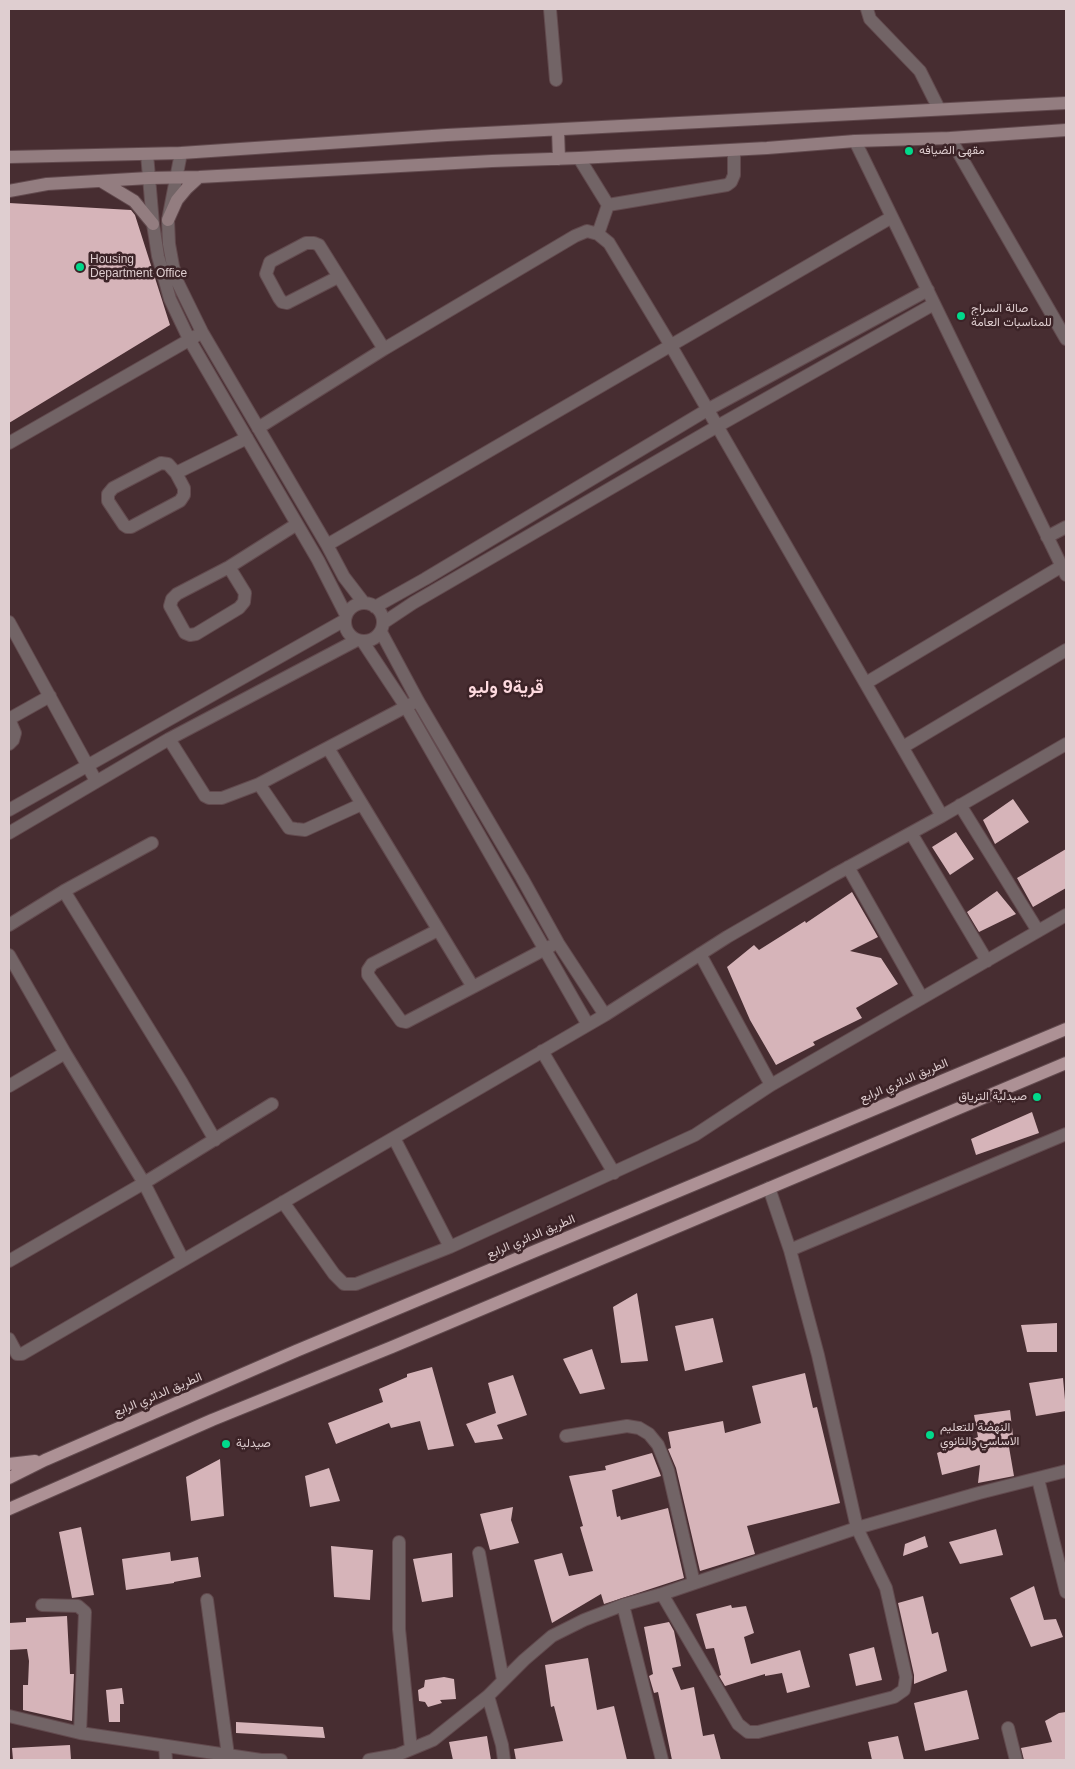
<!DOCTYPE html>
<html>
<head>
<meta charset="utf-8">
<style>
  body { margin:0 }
  #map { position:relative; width:1075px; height:1769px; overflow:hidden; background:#472d31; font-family:Helvetica,sans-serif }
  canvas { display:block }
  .frame { position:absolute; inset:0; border:10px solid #dfced0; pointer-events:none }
</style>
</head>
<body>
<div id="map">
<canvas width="1075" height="1769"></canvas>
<div class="frame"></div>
</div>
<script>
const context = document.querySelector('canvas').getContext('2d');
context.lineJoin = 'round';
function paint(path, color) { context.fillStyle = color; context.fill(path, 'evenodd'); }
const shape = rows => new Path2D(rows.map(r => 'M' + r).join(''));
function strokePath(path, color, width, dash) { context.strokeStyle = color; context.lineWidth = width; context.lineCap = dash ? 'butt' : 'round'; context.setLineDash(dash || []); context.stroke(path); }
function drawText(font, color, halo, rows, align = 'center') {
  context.font = font + ' Helvetica,Vazirmatn,sans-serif'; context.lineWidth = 5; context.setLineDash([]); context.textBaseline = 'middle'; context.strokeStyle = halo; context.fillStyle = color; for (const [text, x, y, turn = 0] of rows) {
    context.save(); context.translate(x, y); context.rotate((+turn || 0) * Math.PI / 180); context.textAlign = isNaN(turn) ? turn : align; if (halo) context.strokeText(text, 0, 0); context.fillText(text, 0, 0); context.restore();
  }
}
paint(shape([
  [9,203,131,210,135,215,170,325,9,423],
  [1013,799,1029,822,995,844,983,820],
  [956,832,974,859,950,875,932,847],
  [1066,849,1066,888,1033,907,1017,878],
  [997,891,1016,914,979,932,967,912],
  [852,892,878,937,850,951,881,958,898,984,856,1008,862,1018,813,1042,815,1045,776,1065,750,1020,727,967,754,945,759,950,805,921,806,923],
  [1032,1112,1039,1133,976,1155,971,1139],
  [637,1293,648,1361,621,1363,613,1307],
  [713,1318,723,1362,685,1371,675,1326],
  [1057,1323,1057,1352,1027,1352,1021,1325],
  [592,1349,605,1389,580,1394,563,1359],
  [432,1367,454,1446,428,1450,420,1421,391,1428,389,1423,336,1444,328,1423,383,1402,379,1389,407,1377,407,1374],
  [805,1373,813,1408,817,1407,840,1503,747,1526,755,1554,700,1571,676,1468,668,1449,671,1448,668,1432,723,1421,725,1433,761,1423,752,1386],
  [513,1375,527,1415,497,1425,503,1439,475,1443,466,1424,496,1413,488,1383],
  [1063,1378,1066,1411,1036,1416,1029,1383],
  [1010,1410,1014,1445,1009,1447,1014,1476,978,1483,980,1465,942,1475,937,1453,978,1437,974,1415],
  [652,1453,661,1476,612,1490,617,1517,620,1516,621,1520,668,1508,684,1578,604,1604,601,1594,552,1623,534,1560,562,1553,569,1576,593,1571,580,1527,583,1526,569,1476,606,1470,605,1466],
  [220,1459,224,1516,191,1521,186,1477],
  [329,1468,340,1501,310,1507,305,1476],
  [513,1507,511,1520,519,1543,490,1550,480,1514],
  [81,1527,94,1595,72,1598,59,1532],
  [996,1529,1003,1555,960,1564,949,1542],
  [925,1536,928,1547,903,1556,905,1544],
  [331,1546,373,1550,370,1600,334,1597],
  [170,1552,171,1561,198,1557,201,1577,174,1582,174,1583,126,1590,122,1559],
  [452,1553,453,1597,422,1602,413,1559],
  [1034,1586,1044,1620,1056,1619,1063,1637,1031,1647,1010,1598],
  [923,1596,932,1634,938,1632,947,1671,914,1684,914,1675,898,1603],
  [731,1605,732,1608,746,1606,754,1633,744,1637,751,1664,800,1650,810,1687,787,1693,782,1673,765,1676,765,1674,725,1686,719,1676,721,1675,714,1648,706,1649,696,1614],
  [67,1616,70,1674,74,1674,72,1721,23,1710,23,1685,28,1685,29,1661,27,1649,9,1650,9,1623,26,1622,26,1618],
  [669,1622,674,1631,681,1666,672,1668,681,1690,694,1687,703,1736,714,1734,721,1760,672,1760,658,1692,654,1693,649,1676,653,1674,644,1627],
  [874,1647,882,1680,856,1686,849,1654],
  [588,1658,597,1710,614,1706,627,1760,516,1760,514,1749,563,1741,554,1706,551,1707,545,1665],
  [444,1677,454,1679,456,1699,440,1700,442,1703,428,1707,425,1702,419,1701,418,1690,424,1687,425,1680],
  [122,1688,124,1704,120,1704,120,1722,109,1722,106,1690],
  [967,1690,979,1739,925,1751,914,1703],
  [1066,1712,1066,1760,1024,1760,1021,1748,1052,1742,1045,1721,1059,1713],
  [236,1722,323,1727,325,1738,236,1733],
  [487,1736,491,1760,453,1760,449,1742],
  [898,1736,904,1760,872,1760,868,1742],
  [70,1745,71,1760,13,1760,12,1748]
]), '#d6b4b9');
const street = shape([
  [550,9,556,80],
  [867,9,870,19,920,71,939,109],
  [950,138,1066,339],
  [855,141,1066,575],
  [181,153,168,220,169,244,173,266,177,281,202,332,327,545,344,577,364,603],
  [147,154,153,224,158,256,170,299,189,339,318,560,346,615],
  [579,158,608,205],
  [608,205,727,185,731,182,734,175,734,150],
  [598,234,608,205],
  [338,277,287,303,282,302,279,298,266,274,270,262,306,243,314,243,319,245,384,349],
  [258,428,384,349,575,236,587,231,598,234,609,243,671,346,942,816],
  [9,443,196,336],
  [161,463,168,464,176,473,184,488,184,495,180,501,131,527,127,527,124,525,108,501,108,494,113,488,161,463],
  [176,473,247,438],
  [1047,537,1066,527],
  [327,545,892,217],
  [229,567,245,593,244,602,239,608,196,634,190,635,185,633,170,606,172,599,177,594,229,567,297,524],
  '345 622a19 19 0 1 1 38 0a19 19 0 1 1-38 0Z',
  [375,607,425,579,707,410,928,290],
  [9,622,96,781],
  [383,623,413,603,716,427,934,304],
  [381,632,418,701,522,878,558,943,605,1015],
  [363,642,406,707,588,1025],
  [866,683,1062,566],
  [9,719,50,696],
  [9,719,15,733,13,740,9,744],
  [169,739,205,796,209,798,222,798,259,784],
  [903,747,1066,650],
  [328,748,473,987,551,946],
  [362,804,305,830,296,829,289,828,259,784,413,703],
  [960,805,1038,931],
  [9,810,345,620],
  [9,833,169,739,357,640],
  [911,833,987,961],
  [848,867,922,998],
  [64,891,182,1083,215,1140],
  [9,925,64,891,152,843],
  [438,930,372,964,368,970,368,975,401,1021,406,1022,473,987],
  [700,954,771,1085],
  [9,955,65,1053,144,1183,183,1260],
  [542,1051,614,1173],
  [9,1086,65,1053],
  [394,1138,450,1247],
  [283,1202,334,1274,344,1284,356,1284,450,1247,695,1135,771,1085,1066,915],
  [790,1250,1066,1134],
  [9,1261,144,1183,272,1104],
  [9,1339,17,1354,22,1354,605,1015,727,937,834,875,942,816,1066,744],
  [566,1436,627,1426,639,1428,649,1434,658,1445,668,1470,694,1583],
  [1038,1479,1066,1592],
  [399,1542,399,1629,411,1749],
  [479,1553,503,1680],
  [662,1594,738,1724,748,1732,758,1732,894,1697,904,1690,906,1677,886,1588,857,1528,818,1355,790,1250,769,1188],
  [207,1600,228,1755],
  [42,1605,78,1606,85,1612,80,1733],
  [623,1605,662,1760],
  [488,1696,502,1745,504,1760],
  [9,1716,80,1733,261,1760,281,1760],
  [1008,1728,1016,1760],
  [165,1746,166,1760],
  [369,1760,397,1755,433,1740,488,1696,524,1660,552,1636,584,1620,623,1605,662,1594,857,1528,979,1493,1066,1471]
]);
const secondary = shape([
  [558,130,559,159],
  [9,157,181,153,447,135,1066,103],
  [101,181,134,201,153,224],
  [9,191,47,184,149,178,199,177,492,161,579,158,767,148,855,141,950,138,1066,130],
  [168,220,177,200,187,188,199,177]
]);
const primary = shape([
  [9,1464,35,1461],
  [9,1478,45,1460,296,1351,1066,1029],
  [9,1509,212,1420,392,1347,1066,1063]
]);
strokePath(street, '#624a4e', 14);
strokePath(secondary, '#624a4e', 14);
strokePath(primary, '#624a4e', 14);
strokePath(street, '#726466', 12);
strokePath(secondary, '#937d80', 12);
strokePath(primary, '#ad9195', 12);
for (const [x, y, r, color] of [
  [909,151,5,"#01d98b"],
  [80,267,5,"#01d98b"],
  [961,316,5,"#01d98b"],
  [1037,1097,5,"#01d98b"],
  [930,1435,5,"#01d98b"],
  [226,1444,5,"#01d98b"]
]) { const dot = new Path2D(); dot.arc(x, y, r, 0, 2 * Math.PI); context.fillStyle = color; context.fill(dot); strokePath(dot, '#3c2327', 2); }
drawText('12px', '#dfced0', '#3c2327', [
  ["مقهى الضيافه",919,151],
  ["Housing",90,260],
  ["Department Office",90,274],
  ["صالة السراج",971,309],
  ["للمناسبات العامة",971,323],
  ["صيدلية الترياق",1027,1097,"right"],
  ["النهضة للتعليم",940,1428],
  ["الاساسي والثانوي",940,1442],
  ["صيدلية",236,1444]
], 'left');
drawText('12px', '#dfced0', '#3c2327', [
  ["الطريق الدائري الرابع",904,1081,-23],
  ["الطريق الدائري الرابع",531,1237,-23],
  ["الطريق الدائري الرابع",158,1395,-23]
]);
drawText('bold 18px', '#fedadf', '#3c2327', [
  ["قرية9 وليو",506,688]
]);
</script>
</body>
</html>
